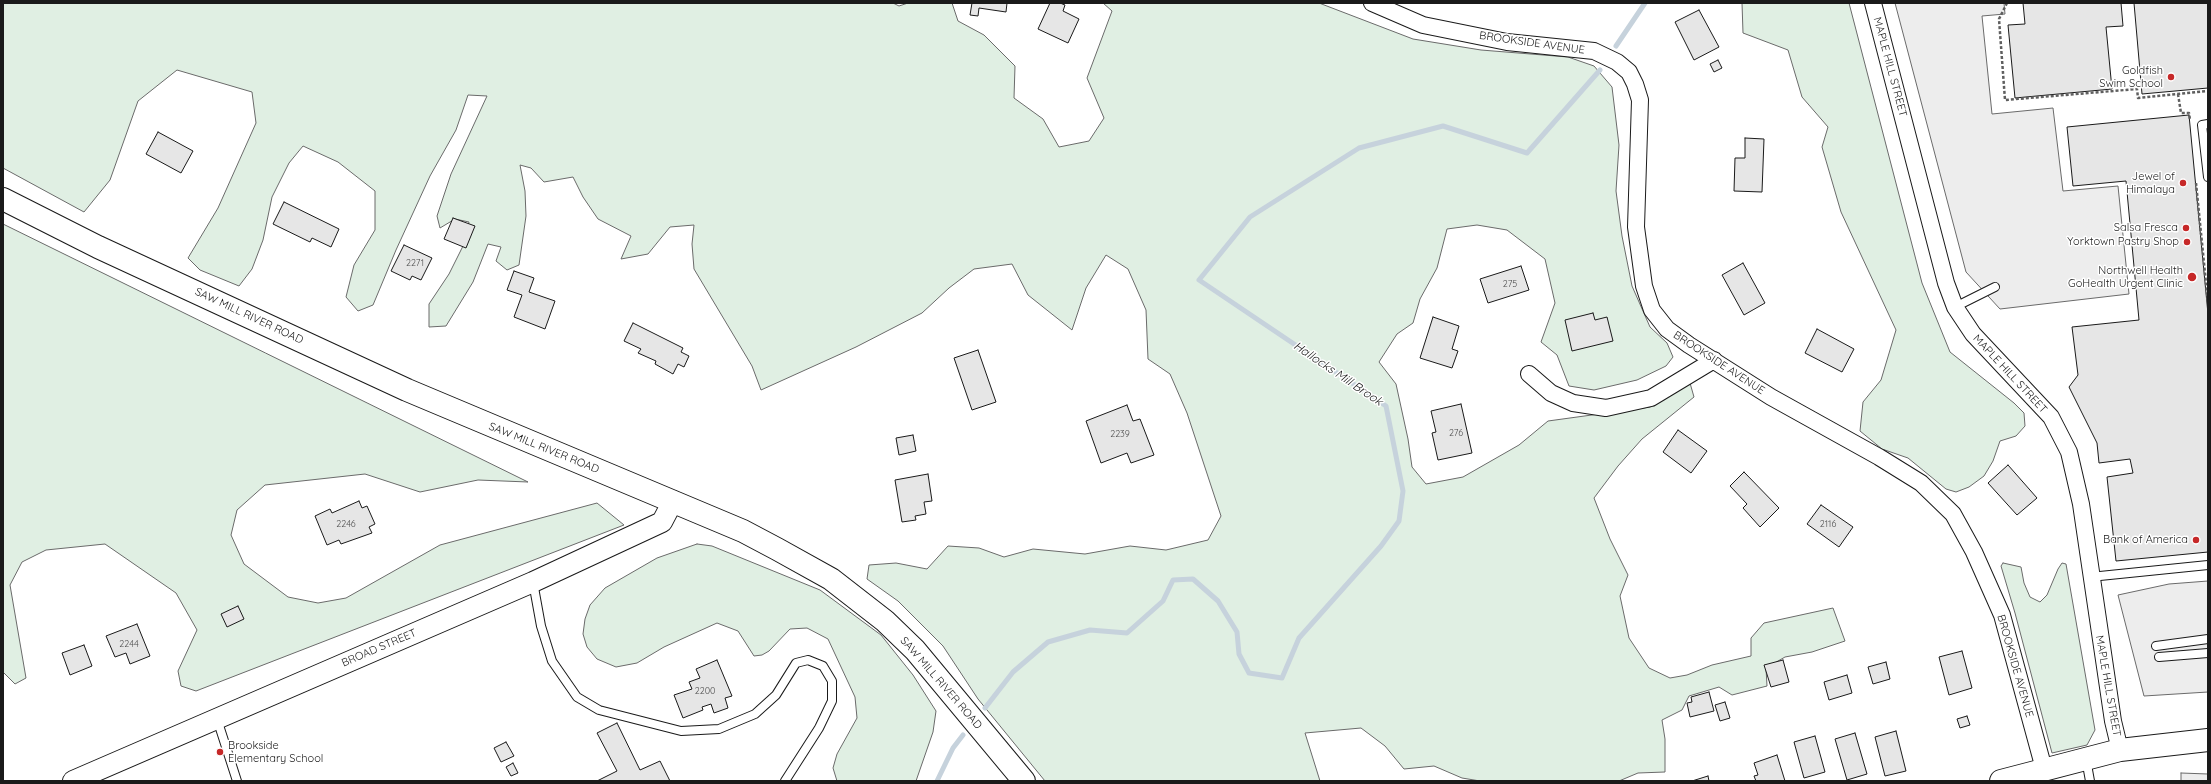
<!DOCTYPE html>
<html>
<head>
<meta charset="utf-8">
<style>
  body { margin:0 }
  #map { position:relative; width:2211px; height:784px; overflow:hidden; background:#fff; font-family:Quicksand,sans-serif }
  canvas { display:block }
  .frame { position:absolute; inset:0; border:4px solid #1a1a1a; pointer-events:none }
</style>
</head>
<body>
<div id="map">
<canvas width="2211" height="784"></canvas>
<div class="frame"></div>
</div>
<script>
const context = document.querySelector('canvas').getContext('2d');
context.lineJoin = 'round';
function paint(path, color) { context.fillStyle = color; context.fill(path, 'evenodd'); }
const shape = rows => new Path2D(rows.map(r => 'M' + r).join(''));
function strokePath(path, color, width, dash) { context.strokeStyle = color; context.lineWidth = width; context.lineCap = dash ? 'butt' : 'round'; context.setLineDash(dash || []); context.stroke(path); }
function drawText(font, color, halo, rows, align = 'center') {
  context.font = font + ' Quicksand,sans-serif'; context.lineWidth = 3; context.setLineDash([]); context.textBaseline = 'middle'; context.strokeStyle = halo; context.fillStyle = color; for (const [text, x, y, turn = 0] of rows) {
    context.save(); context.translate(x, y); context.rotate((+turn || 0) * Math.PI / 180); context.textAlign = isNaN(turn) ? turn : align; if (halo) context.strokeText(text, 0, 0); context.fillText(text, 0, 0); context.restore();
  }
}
const green = shape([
  [3,3,893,3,899,6,908,3,952,3,958,21,984,35,1015,66,1014,98,1043,119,1059,147,1089,141,1104,118,1087,78,1112,11,1103,3,1319,3,1413,39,1481,50,1568,57,1594,66,1612,87,1619,145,1616,191,1622,236,1632,286,1650,327,1667,343,1673,357,1666,366,1637,380,1594,390,1569,386,1557,355,1541,342,1555,303,1545,259,1507,230,1477,225,1447,229,1437,268,1420,299,1413,323,1397,334,1379,362,1396,384,1408,439,1412,467,1426,484,1463,477,1519,445,1548,421,1650,407,1690,383,1694,397,1642,439,1618,466,1594,498,1610,539,1628,575,1620,596,1629,638,1649,668,1670,678,1687,675,1712,665,1751,656,1751,638,1764,623,1833,608,1845,641,1812,652,1785,657,1766,668,1767,686,1732,695,1719,687,1689,696,1682,710,1662,720,1665,739,1665,772,1638,773,1619,781,1480,781,1462,778,1434,766,1404,769,1385,746,1361,728,1305,733,1320,781,1045,781,978,699,943,646,898,601,867,579,869,565,896,563,927,569,948,546,979,548,1004,557,1033,549,1085,554,1130,546,1166,550,1208,540,1221,516,1187,413,1170,374,1148,359,1146,310,1128,269,1106,255,1086,288,1072,330,1028,295,1012,264,974,269,949,288,922,313,856,347,761,390,752,366,694,269,692,244,694,225,670,227,648,254,621,259,631,236,598,219,583,197,573,177,544,182,531,168,520,165,525,191,526,216,519,265,507,270,496,261,501,247,488,244,473,282,446,326,429,327,429,304,449,274,463,246,469,222,455,219,440,228,437,216,451,174,487,96,468,95,456,130,430,176,396,250,373,305,358,311,346,297,354,265,375,230,375,191,338,162,303,146,289,163,272,197,263,240,252,269,239,286,200,270,188,258,218,208,256,123,252,92,177,70,138,101,110,180,84,212,3,168,3,3],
  [1742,3,1849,3,1922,283,1950,352,2014,403,2024,413,2025,426,2016,436,2000,441,1993,461,1984,476,1969,487,1956,492,1946,489,1908,458,1882,449,1860,431,1863,402,1881,380,1896,330,1841,212,1822,147,1828,127,1802,97,1788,50,1743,33,1742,3],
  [3,224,528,482,478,480,420,492,365,474,265,485,237,510,231,535,244,564,288,597,318,603,346,598,440,545,597,503,624,525,196,691,181,686,178,671,197,630,176,593,105,544,46,550,22,562,10,585,26,678,15,684,3,672,3,224],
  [697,544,712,546,820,590,881,635,913,675,936,711,933,732,916,781,837,781,833,768,837,754,857,718,855,697,828,639,807,628,790,629,769,651,762,655,754,656,738,631,717,623,664,647,637,663,616,667,597,659,587,647,583,634,585,619,590,605,605,588,657,558,697,544],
  [2003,563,2021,567,2024,583,2030,597,2040,602,2047,595,2058,569,2062,563,2066,564,2095,730,2087,745,2052,753,2015,613,2001,566,2003,563]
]);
paint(green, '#e0efe3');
strokePath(green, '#6a6a6a', 1);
const parking = shape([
  [1895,3,2004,3,2005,14,1982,16,1992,114,2053,108,2063,191,2118,186,2129,294,2000,309,1966,272,1895,3],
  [2208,581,2208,692,2144,696,2118,595,2169,584,2208,581],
  [2181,773,2208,774,2208,781,2181,781,2181,773]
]);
paint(parking, '#ededed');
strokePath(parking, '#6a6a6a', 1);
strokePath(shape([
  [1616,46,1645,3],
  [985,708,1013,672,1048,642,1090,630,1127,633,1163,601,1173,580,1193,579,1218,601,1237,632,1239,654,1249,673,1282,678,1299,638,1381,546,1399,521,1403,491,1386,406,1199,280,1250,217,1359,148,1443,126,1527,153,1600,70],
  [937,781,953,748,963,735]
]), '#c6d2dc', 5);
const building = shape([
  [972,3,1007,3,1006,12,979,8,978,16,970,15,972,3],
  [1050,3,1060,3,1065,5,1063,11,1079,19,1068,43,1038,29,1050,3],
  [2023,3,2121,3,2123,26,2106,27,2112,89,2015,98,2008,25,2025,24,2023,3],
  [2134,3,2208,3,2208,88,2142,94,2134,3],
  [1699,10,1719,47,1694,60,1675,22,1699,10],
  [1718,60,1722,68,1714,72,1710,64,1718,60],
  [2189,115,2208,314,2208,552,2116,561,2107,477,2133,473,2130,459,2099,463,2097,443,2069,387,2078,375,2072,327,2139,320,2126,181,2073,186,2067,127,2189,115],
  [158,132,193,151,181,173,146,154,158,132],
  [1745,138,1764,139,1762,192,1734,191,1735,158,1745,158,1745,138],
  [284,202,339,229,331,247,312,238,310,242,273,224,284,202],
  [453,218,475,226,466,248,444,239,453,218],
  [404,245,432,258,421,280,412,276,410,280,391,271,404,245],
  [1743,263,1765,303,1744,315,1722,275,1743,263],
  [1521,266,1529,290,1488,303,1480,279,1521,266],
  [514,271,534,278,529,292,555,301,545,329,514,317,522,295,507,290,514,271],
  [1593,313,1595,320,1607,317,1613,341,1572,351,1565,320,1593,313],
  [1433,317,1459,326,1452,349,1458,351,1452,368,1420,358,1433,317],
  [633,323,683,348,681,352,689,356,684,367,678,364,673,374,655,364,656,361,638,353,641,349,624,341,633,323],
  [1817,329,1854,349,1842,372,1805,353,1817,329],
  [978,350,996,402,972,410,954,358,978,350],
  [1461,404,1472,453,1438,460,1432,433,1436,432,1431,411,1461,404],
  [1127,405,1133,421,1140,419,1154,455,1131,463,1127,453,1101,463,1086,421,1127,405],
  [1678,430,1707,451,1691,473,1663,452,1678,430],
  [913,435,916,451,899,455,896,438,913,435],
  [2008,465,2037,498,2017,515,1988,483,2008,465],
  [1744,472,1779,508,1760,527,1743,508,1747,504,1730,486,1744,472],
  [928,474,932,501,924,502,926,514,915,516,916,520,902,522,895,480,928,474],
  [359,501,362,508,367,506,375,524,369,527,372,533,341,544,339,540,327,545,315,516,330,509,332,513,359,501],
  [1821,505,1853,527,1839,547,1807,524,1821,505],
  [238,606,244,619,227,627,221,614,238,606],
  [137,624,150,656,130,664,126,653,115,657,106,636,137,624],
  [84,645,92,666,70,675,62,653,84,645],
  [1962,651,1972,688,1949,695,1939,657,1962,651],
  [717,660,732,696,725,698,728,708,714,713,711,704,702,707,703,710,683,718,674,695,692,689,689,682,700,678,696,669,717,660],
  [1783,660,1789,682,1771,687,1764,665,1783,660],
  [1886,662,1890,679,1873,684,1868,667,1886,662],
  [1847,675,1852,693,1829,700,1824,682,1847,675],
  [1709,692,1714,711,1690,717,1687,703,1692,702,1691,697,1709,692],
  [1725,702,1730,718,1720,721,1715,705,1725,702],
  [1967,716,1970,725,1960,728,1957,719,1967,716],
  [617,723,640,770,660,761,670,781,597,781,617,771,597,733,617,723],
  [1896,731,1906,771,1885,776,1875,737,1896,731],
  [1855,733,1867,774,1847,780,1835,739,1855,733],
  [1815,736,1825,772,1804,778,1794,742,1815,736],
  [506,742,514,756,501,762,494,748,506,742],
  [1777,755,1785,781,1756,781,1754,776,1758,775,1754,763,1777,755],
  [513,763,518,773,511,776,506,767,513,763],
  [1708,776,1709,781,1692,781,1708,776]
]);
paint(building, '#e6e6e6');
strokePath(building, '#1a1a1a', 1);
const service = shape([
  [2208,124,2202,125,2208,177],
  [1955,307,1995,287],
  [2090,577,2208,565],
  [533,582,541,626,552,661,577,697,599,710,681,731,719,729,755,714,776,695,796,663,808,660,823,666,832,681,832,701,819,728,785,781],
  [2156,646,2208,639],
  [2159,657,2208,653],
  [217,719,237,781],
  [2086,759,2090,781]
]);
const minor = shape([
  [1372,3,1423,25,1507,42,1594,51,1617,62,1629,72,1635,84,1640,100,1636,227,1644,286,1652,310,1667,329,1689,345,1771,397,1879,457,1921,483,1953,514,1974,552,2002,615,2044,769],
  [1873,3,1946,283,1955,307,1973,334,2051,417,2069,452,2081,504,2113,721,2120,750],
  [1529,374,1551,393,1573,403,1606,408,1651,398,1714,360]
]);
const tertiary = shape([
  [73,781,533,582,662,522,673,501]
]);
const trunk = shape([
  [3,199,98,247,407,390,743,531,777,549,831,579,885,621,915,650,1024,781],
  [2001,781,2120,750,2208,740]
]);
strokePath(service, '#1a1a1a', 10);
strokePath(minor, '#1a1a1a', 18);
strokePath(tertiary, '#1a1a1a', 22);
strokePath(trunk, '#1a1a1a', 24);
strokePath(shape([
  [2007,3,1999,19,2005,100,2137,89,2138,98,2208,91],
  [2178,94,2181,113,2189,113,2190,120],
  [2196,183,2208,303]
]), '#5f5f5f', 2.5, [3, 2]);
strokePath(service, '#fff', 8);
strokePath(minor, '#fff', 16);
strokePath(tertiary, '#fff', 20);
strokePath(trunk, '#fff', 22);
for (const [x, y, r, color] of [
  [2171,77,4,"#c62828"],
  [2183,183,4,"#c62828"],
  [2186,228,4,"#c62828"],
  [2187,242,4,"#c62828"],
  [2192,277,5,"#c62828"],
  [2196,540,4,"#c62828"],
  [220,752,4,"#c62828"]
]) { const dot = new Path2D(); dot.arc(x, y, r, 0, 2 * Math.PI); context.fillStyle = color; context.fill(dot); strokePath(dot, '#fff', 1.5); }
drawText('9px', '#4d4d4d', null, [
  ["2271",415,263],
  ["275",1510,284],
  ["276",1456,433],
  ["2239",1120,434],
  ["2246",346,524],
  ["2116",1828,524],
  ["2244",129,644],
  ["2200",705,691]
]);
drawText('11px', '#1a1a1a', '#fff', [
  ["BROOKSIDE AVENUE",1532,43,8],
  ["MAPLE HILL STREET",1890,67,75],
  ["SAW MILL RIVER ROAD",249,316,25],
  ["BROOKSIDE AVENUE",1719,363,33],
  ["MAPLE HILL STREET",2010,374,47],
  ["SAW MILL RIVER ROAD",544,448,22],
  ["BROAD STREET",379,648,-23],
  ["BROOKSIDE AVENUE",2015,666,74],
  ["SAW MILL RIVER ROAD",941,683,49],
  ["MAPLE HILL STREET",2108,686,80]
]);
drawText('11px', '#1a1a1a', '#fff', [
  ["Goldfish",2163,71],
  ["Swim School",2163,84],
  ["Jewel of",2175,177],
  ["Himalaya",2175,190],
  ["Salsa Fresca",2178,228],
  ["Yorktown Pastry Shop",2179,242],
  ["Northwell Health",2183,271],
  ["GoHealth Urgent Clinic",2183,284],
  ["Bank of America",2188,540],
  ["Brookside",228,746,"left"],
  ["Elementary School",228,759,"left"]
], 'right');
drawText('italic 12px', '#1a1a1a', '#fff', [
  ["Hallocks Mill Brook",1338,374,34]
]);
</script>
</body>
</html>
